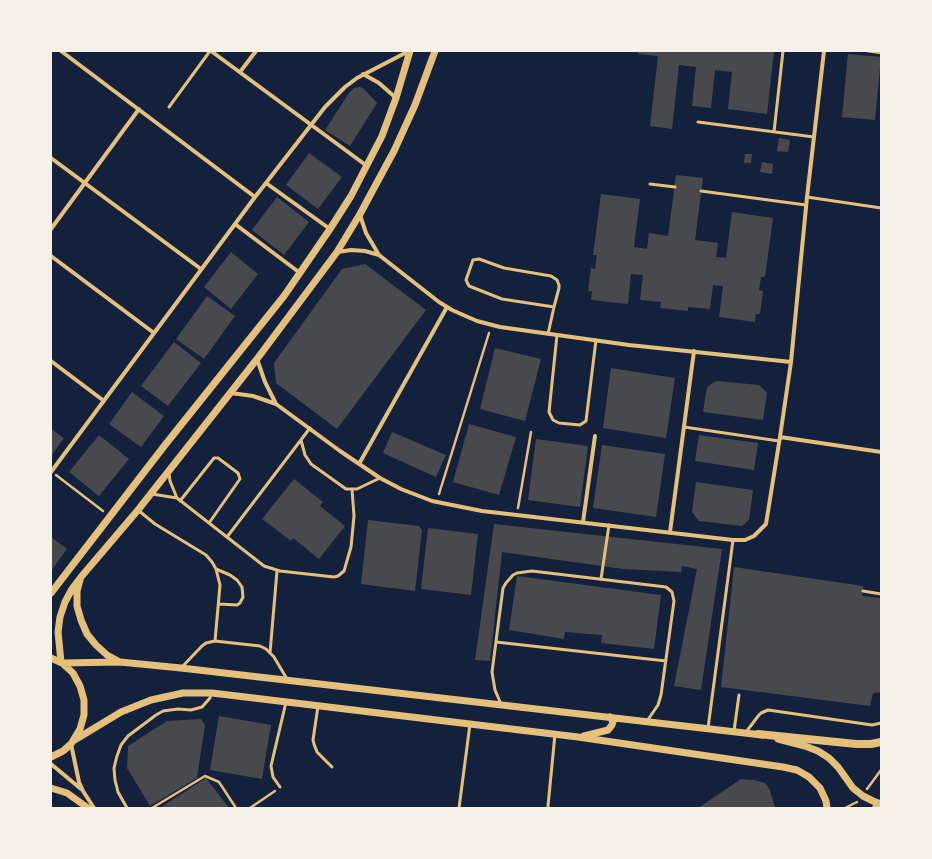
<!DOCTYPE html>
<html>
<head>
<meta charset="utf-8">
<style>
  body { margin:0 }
  #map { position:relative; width:932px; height:859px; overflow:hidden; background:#14213d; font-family:"Public Sans",sans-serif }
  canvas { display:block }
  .frame { position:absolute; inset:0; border:52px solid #f6f1e7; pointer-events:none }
</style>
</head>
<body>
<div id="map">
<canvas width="932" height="859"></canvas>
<div class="frame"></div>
</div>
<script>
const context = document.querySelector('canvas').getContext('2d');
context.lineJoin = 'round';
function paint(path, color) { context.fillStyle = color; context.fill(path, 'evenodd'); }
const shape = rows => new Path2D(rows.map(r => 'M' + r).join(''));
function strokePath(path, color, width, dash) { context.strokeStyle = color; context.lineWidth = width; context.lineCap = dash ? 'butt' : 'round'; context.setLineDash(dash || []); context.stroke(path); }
paint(shape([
  [638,51,774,51,767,114,728,109,732,72,715,70,711,108,692,106,696,67,679,65,672,129,650,126,658,56,638,54],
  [848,54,881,57,875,120,842,117],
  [360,87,364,89,377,103,350,146,325,130,349,93,354,88],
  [779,138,790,140,788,152,777,151],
  [309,153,342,177,318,209,286,185],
  [745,154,752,154,751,163,744,163],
  [762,162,773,164,772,174,760,172],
  [676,175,703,178,695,240,718,243,716,257,726,258,732,212,773,218,765,277,761,277,759,290,763,291,760,314,756,314,755,322,719,317,723,286,713,285,710,309,688,307,688,311,660,308,661,302,640,300,643,275,631,274,628,304,591,300,592,291,588,291,591,268,595,269,597,255,593,255,601,194,640,199,634,247,647,249,649,233,668,236],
  [277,197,309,222,284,255,252,230],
  [231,252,258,274,231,309,204,287],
  [365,264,426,310,337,429,276,383,274,363,342,269],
  [207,296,235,316,204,359,176,339],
  [174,342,201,363,168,406,141,386],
  [495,348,541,359,525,421,480,409],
  [611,368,675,378,666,438,603,428],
  [716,381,759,385,767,393,763,420,703,412,707,387],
  [132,392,164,416,141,447,109,424],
  [469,424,516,437,499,495,453,482],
  [51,429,64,438,51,456],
  [392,432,446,455,436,477,383,453],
  [99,435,129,459,99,496,69,472],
  [699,435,758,443,754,470,695,461],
  [536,439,588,446,580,507,528,500],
  [602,445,665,454,656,517,593,508],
  [294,479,323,502,320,506,345,526,319,559,293,538,291,541,262,519],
  [696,482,753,490,749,520,742,526,699,521,692,512],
  [368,520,419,526,422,530,415,591,361,584],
  [494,524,722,549,701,690,674,686,697,569,682,566,681,572,623,569,502,552,490,661,475,660],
  [428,528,478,534,471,595,421,589],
  [51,537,67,549,51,571],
  [734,567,863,586,862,596,881,598,881,692,873,693,870,706,721,687],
  [517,576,661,595,654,649,601,643,602,635,565,632,564,639,509,630],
  [219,716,271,725,262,779,210,770],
  [201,719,205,725,197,778,150,806,127,768,128,746,167,721],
  [206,778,229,808,160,808],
  [741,779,754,780,765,783,770,790,775,808,698,808]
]), '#48494c');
strokePath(shape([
  [867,51,881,53],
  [56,475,103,511],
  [439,494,489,333],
  [518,508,531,432],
  [867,789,881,770],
  [152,808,205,776,219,782,236,808],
  [250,808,275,791],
  [845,808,857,802]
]), '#e5c07b', 2.5);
strokePath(shape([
  [169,107,210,51],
  [698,122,814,137],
  [774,132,783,51],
  [650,184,675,187],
  [701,191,806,205],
  [807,197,881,208],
  [548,334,554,307,559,288,559,285,557,280,551,276,504,268,479,259,473,260,466,280,469,286,502,299,554,307],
  [557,335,549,412,553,420,559,423,580,425,586,421,596,340],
  [684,427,779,441],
  [301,440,305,455,311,464,346,489,357,489,380,478],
  [169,473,170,481,177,498],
  [152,494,177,498,264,566,280,571,334,577,338,576,344,571,351,547,354,516,352,489],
  [180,501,214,458,218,458,238,473,240,479,209,523],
  [138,510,155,524,206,555,212,562,216,569,220,585,215,641],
  [227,537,310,428],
  [216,569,230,575,237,580,242,587,243,597,240,603,237,605,219,604],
  [601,579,609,525],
  [863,591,881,594],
  [496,642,666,661],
  [270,653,277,571],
  [181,668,202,646,206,643,215,641,260,646,266,649,274,657,287,679],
  [501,704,495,690,492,672,503,588,506,583,513,575,517,573,532,571,666,587,672,592,674,601,661,695,658,705,647,721],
  [318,706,313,740,314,744,317,752,332,767],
  [708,728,733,540],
  [734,731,739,695],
  [746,732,759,715,761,713,768,710,872,725,881,723],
  [280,787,273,777,271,766,286,702],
  [548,806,555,734],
  [127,808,118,792,115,780,114,768,117,756,121,745,128,736,156,715,163,711,178,709,191,710,202,707,210,698,211,693],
  [459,808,470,724]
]), '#e5c07b', 3);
strokePath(shape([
  [61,51,255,197],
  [211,51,367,166],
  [240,72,256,51],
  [363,74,379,83,396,98],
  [51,158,201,269],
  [266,183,330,229],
  [360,215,366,233,379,255,439,302,452,310,477,321,500,327,629,345,791,362],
  [235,224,300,273],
  [51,229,139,109],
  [338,252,351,250,365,251,379,255],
  [51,256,154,333],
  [257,359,265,382,276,404],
  [51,361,104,401],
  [231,393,253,396,276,404,340,451,380,478,401,489,432,501,482,511,733,540,745,540,754,536,766,524,780,437,791,362,807,197,824,51],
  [780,437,881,452],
  [359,464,447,307],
  [51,472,255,197,325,107,345,87,357,78,409,51],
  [583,522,595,436],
  [670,532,694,351],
  [71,744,79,782,83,791,94,808],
  [51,764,81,789]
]), '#e5c07b', 4);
strokePath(shape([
  [80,580,77,591,77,606,81,620,87,634,96,645,107,655,118,661],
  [51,593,165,445,284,296,330,229,351,196,382,136,396,98,410,51],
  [51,658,62,663,73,673,80,686,84,700,84,715,80,729,71,744,63,751,51,757],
  [61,662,58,632,60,617,65,602,72,589,81,577,138,510,257,359,337,252,360,214,394,151,415,105,435,51],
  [62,663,120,662,181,668,762,735],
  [584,736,608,730,612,725,613,722,610,717],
  [778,739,805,746,818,751,829,758,838,767,853,788,863,796,873,801,881,804],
  [73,741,121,712,151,700,183,693,212,693,578,737,783,767,797,770,809,777,820,788,826,801,827,808],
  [51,788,67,793,88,808]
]), '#e5c07b', 7);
strokePath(shape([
  [758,734,856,744,871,744,881,742]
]), '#e5c07b', 8);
strokePath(shape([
  [877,808,881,806]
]), '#e5c07b', 10);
</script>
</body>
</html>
